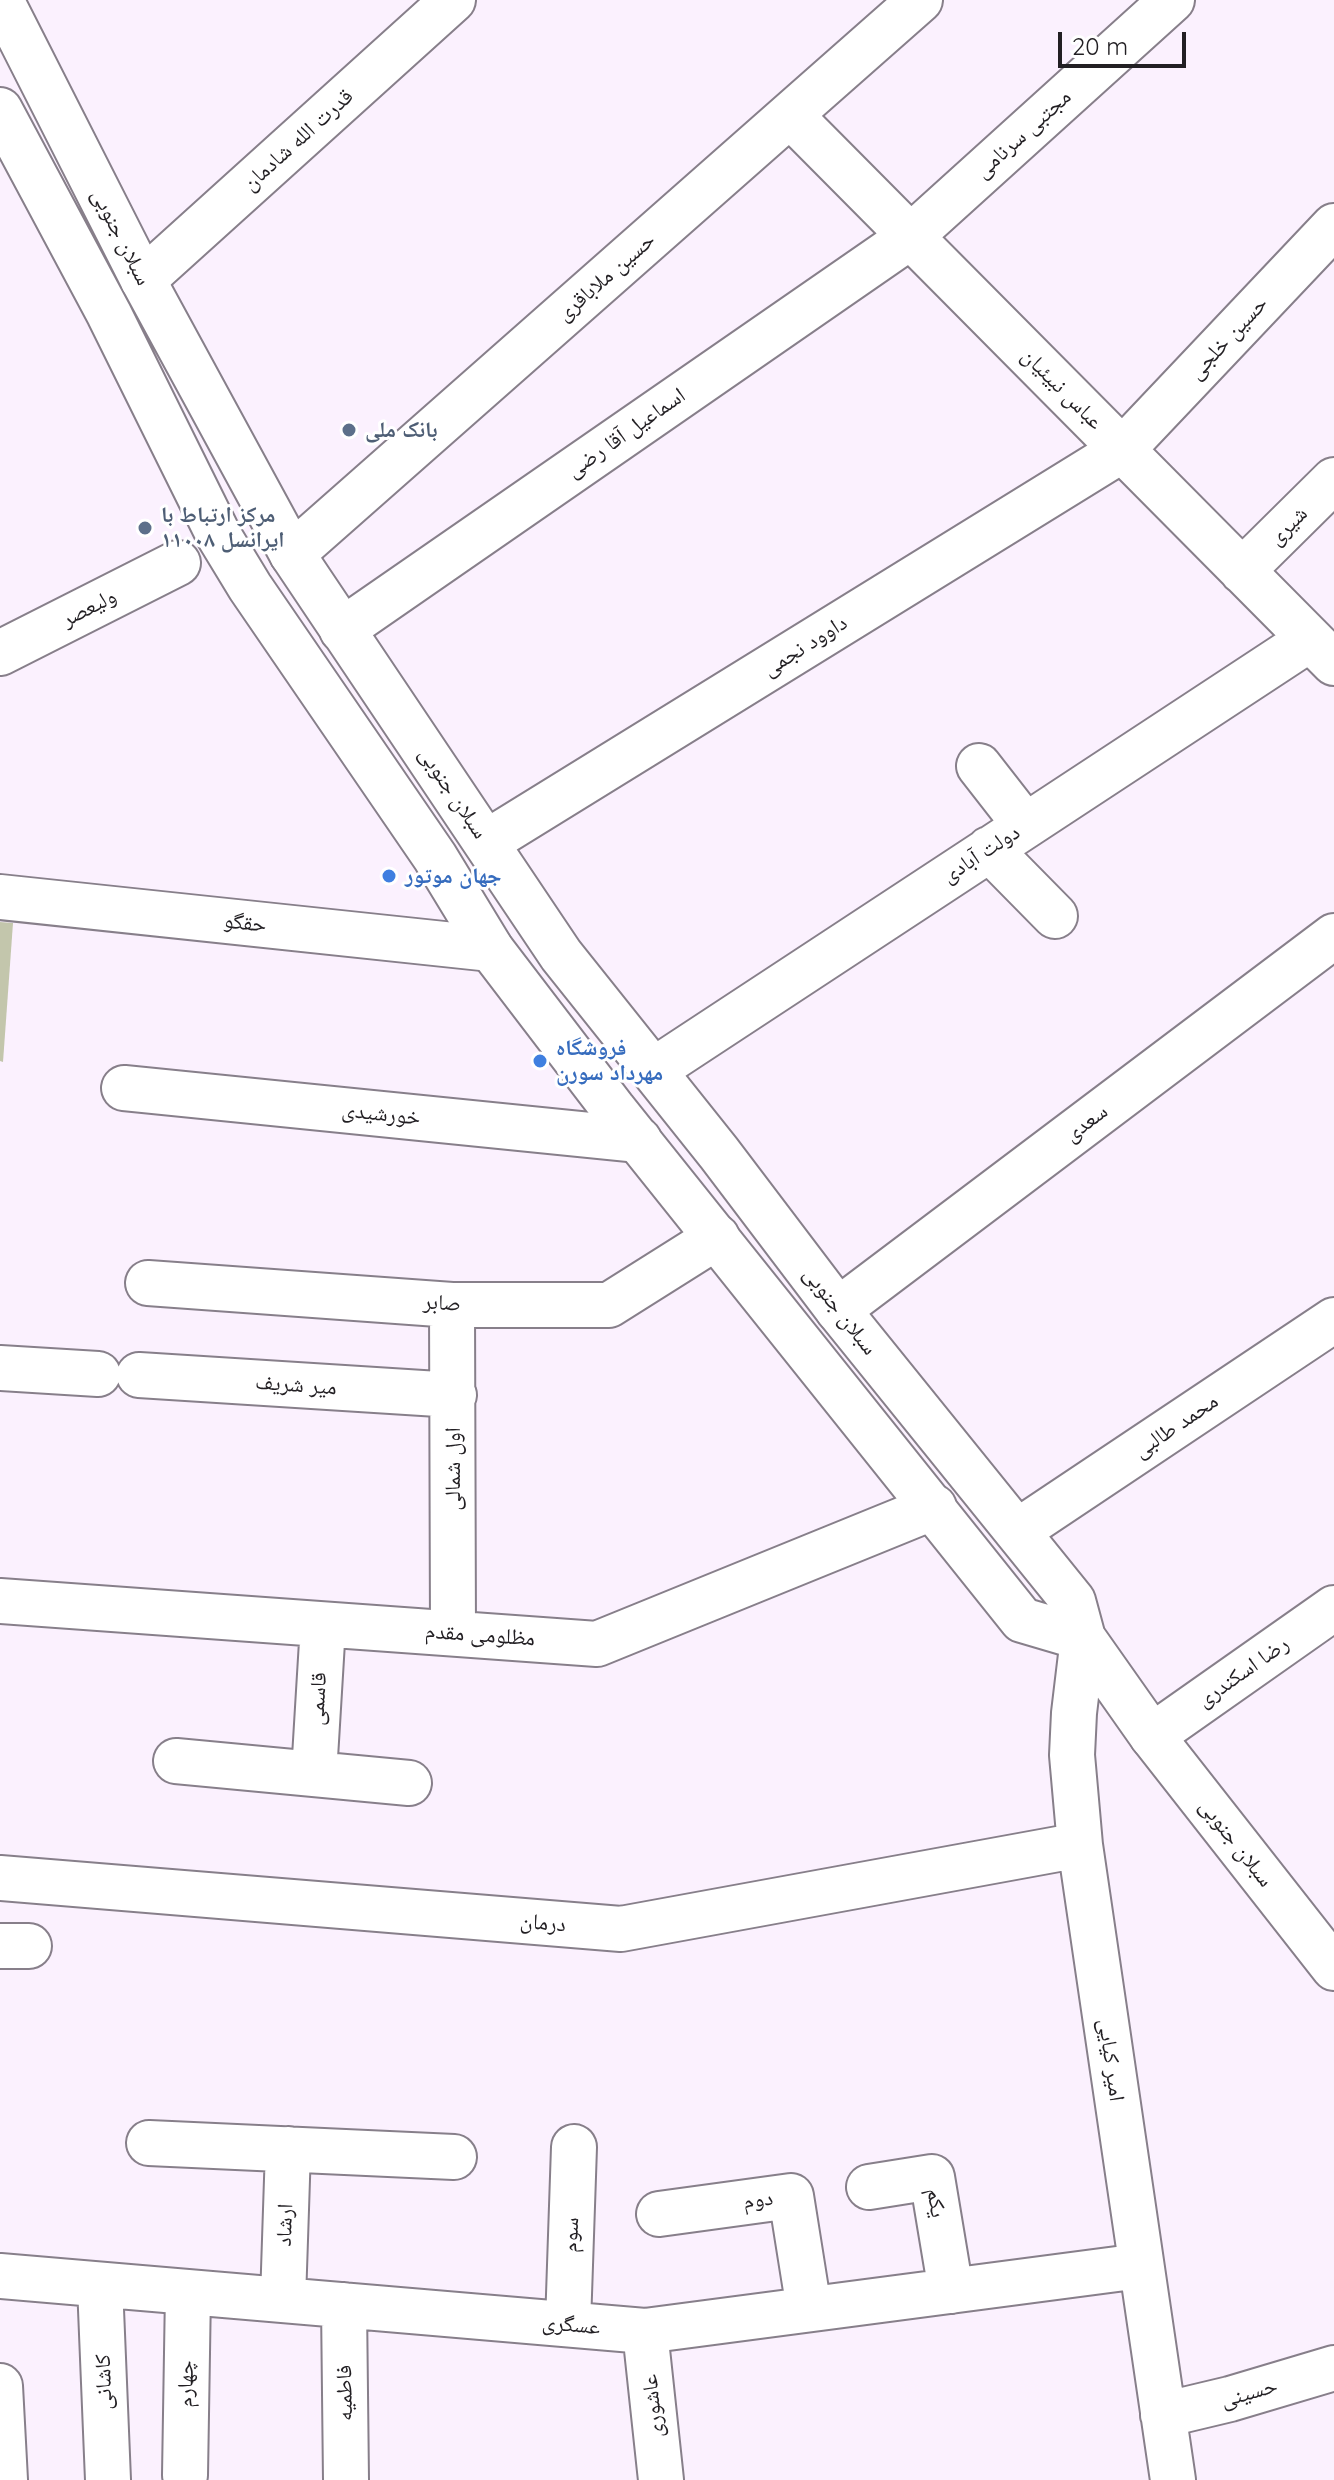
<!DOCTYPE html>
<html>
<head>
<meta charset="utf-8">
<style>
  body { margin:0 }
  #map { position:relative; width:1334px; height:2480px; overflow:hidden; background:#fbf1fe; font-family:Quicksand,sans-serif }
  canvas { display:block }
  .scale { position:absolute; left:1058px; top:32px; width:128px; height:36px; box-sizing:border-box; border:4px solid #221f23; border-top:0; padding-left:10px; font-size:24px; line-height:28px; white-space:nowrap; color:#221f23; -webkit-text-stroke:6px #fff; paint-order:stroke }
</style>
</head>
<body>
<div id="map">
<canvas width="1334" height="2480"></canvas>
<div class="scale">20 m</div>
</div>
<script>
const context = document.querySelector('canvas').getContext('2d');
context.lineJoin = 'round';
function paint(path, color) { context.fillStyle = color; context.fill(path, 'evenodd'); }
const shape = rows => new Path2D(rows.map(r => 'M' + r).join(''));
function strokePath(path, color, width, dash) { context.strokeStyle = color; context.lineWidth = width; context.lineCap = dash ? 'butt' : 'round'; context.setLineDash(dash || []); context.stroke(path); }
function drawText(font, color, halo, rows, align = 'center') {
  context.font = font + ' Quicksand,"Noto Naskh Arabic",sans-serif'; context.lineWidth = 6; context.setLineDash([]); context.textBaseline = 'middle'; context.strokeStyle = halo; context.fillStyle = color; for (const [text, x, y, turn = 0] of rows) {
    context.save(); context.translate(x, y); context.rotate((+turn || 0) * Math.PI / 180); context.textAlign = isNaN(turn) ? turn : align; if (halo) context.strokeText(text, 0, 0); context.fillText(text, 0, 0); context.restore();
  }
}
paint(shape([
  [0,922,13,923,3,1062,0,1061]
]), '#c3c6ac');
const street = shape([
  [790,115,1334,663],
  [143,280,453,0],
  [292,554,920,0],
  [1242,571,1334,480],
  [342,630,910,237,1172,0],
  [0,653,178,563],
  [979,766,1025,825],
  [487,842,1122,450,1334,226],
  [989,849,1055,916],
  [0,897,491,949],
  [654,1070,1310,639],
  [124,1088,639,1140],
  [148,1283,452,1305,609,1305,717,1237],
  [452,1305,453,1633],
  [838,1310,1334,936],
  [0,1368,98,1374],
  [139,1375,454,1395],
  [1018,1531,1334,1320],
  [0,1601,597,1644,934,1507],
  [1083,1638,1074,1713,1072,1755,1080,1845,1173,2480],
  [1152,1736,1334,1608],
  [176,1761,409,1783],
  [314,1774,323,1625],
  [0,1878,621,1929,1080,1845],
  [0,1946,29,1946],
  [149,2143,454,2157],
  [869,2187,932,2177,951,2291],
  [659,2214,791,2196,809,2309],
  [0,2276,645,2331,1140,2266],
  [100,2285,108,2480],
  [283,2300,288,2149],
  [344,2305,346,2480],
  [568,2324,574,2147],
  [645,2331,661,2480],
  [0,2386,5,2480],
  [1163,2415,1230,2399,1334,2368],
  [185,2475,188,2292]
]);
const primary = shape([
  [1,0,143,280,292,554,561,955,719,1153,838,1310,1073,1601,1083,1638,1152,1736,1334,1968],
  [0,110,109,314,219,536,250,587,435,857,491,949,614,1110,1022,1620,1083,1638]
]);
strokePath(street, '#877f8a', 48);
strokePath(primary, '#877f8a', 48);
strokePath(street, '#fff', 44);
strokePath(primary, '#fff', 44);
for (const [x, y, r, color] of [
  [349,430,8,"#5c6f8a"],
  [145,528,8,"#5c6f8a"],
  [389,876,8,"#3f7fe0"],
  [540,1061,8,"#3f7fe0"]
]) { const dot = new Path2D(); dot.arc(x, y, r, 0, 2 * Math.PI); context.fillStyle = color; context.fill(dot); strokePath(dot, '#fff', 3); }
drawText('22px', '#221f23', '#fff', [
  ["مجتبی سرنامی",1023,134,-42],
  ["قدرت الله شادمان",298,140,-42],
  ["سبلان جنوبی",121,237,63],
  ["حسین ملاباقری",606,277,-41],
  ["حسین خلجی",1228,338,-47],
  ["عباس نبیئیان",1062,389,45],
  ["اسماعیل آقا رضی",626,433,-35],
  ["شیری",1288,526,-45],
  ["ولیعصر",89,608,-27],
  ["داوود نجمی",805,646,-32],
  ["سبلان جنوبی",453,793,56],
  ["دولت آبادی",981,854,-33],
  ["حقگو",245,923,6],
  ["خورشیدی",381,1114,6],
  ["سعدی",1086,1123,-37],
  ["صابر",442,1303,3],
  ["سبلان جنوبی",840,1311,52],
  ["میر شریف",296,1385,4],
  ["محمد طالبی",1176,1426,-34],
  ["اول شمالی",453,1469,-90],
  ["مظلومی مقدم",480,1635,4],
  ["رضا اسکندری",1243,1672,-35],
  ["قاسمی",318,1699,-87],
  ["سبلان جنوبی",1236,1843,52],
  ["درمان",543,1923,5],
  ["امیر کیایی",1111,2060,82],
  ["دوم",758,2200,-8],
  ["یکم",936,2203,81],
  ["ارشاد",285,2225,-88],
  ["سوم",571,2235,-88],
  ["عسگری",571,2325,5],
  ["کاشانی",104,2382,-92],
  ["چهارم",186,2384,-89],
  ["فاطمیه",345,2393,-91],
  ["حسینی",1249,2393,-16],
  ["عاشوری",653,2406,-96]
]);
drawText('bold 22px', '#4e5e75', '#fff', [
  ["بانک ملی",365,430],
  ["مرکز ارتباط با",161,515],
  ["ایرانسل ۱۱۰۰۸",161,540]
], 'left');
drawText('bold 22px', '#366cbe', '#fff', [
  ["جهان موتور",405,876],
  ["فروشگاه",556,1048],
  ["مهرداد سورن",556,1073]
], 'left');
</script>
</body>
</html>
